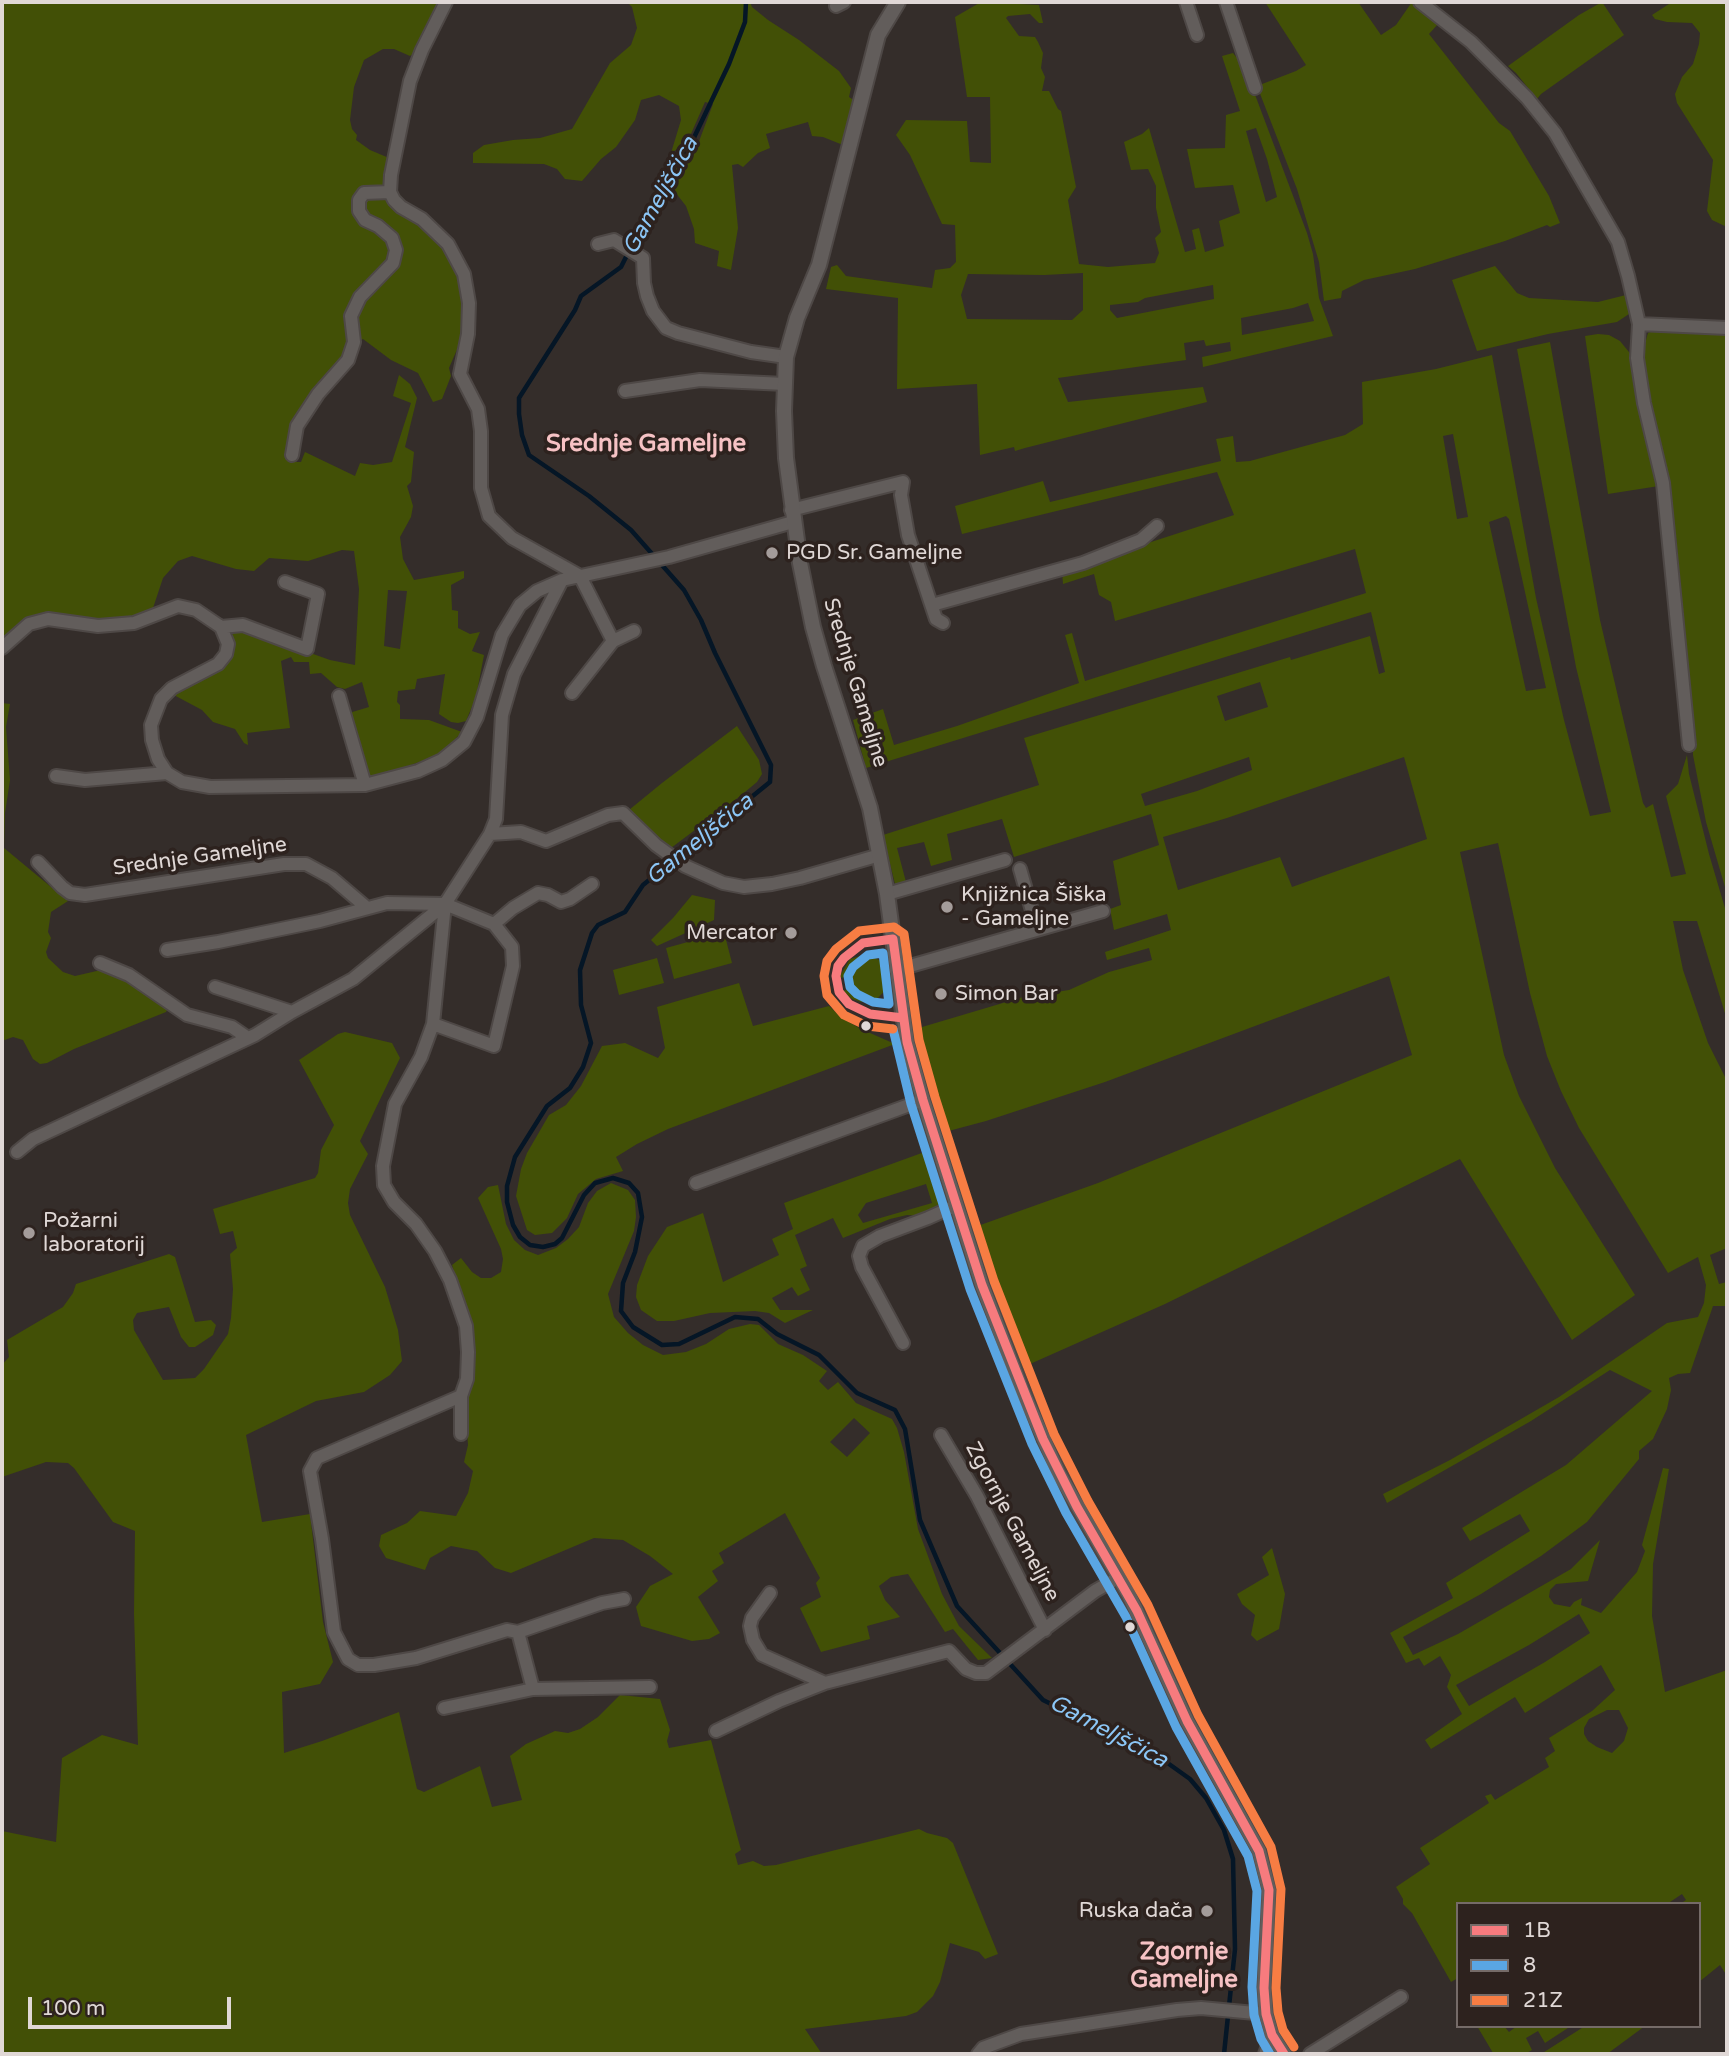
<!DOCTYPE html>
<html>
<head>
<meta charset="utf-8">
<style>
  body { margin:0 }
  #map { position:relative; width:1729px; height:2056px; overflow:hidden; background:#342d2a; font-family:"Varela Round",sans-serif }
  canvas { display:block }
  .frame { position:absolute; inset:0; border:4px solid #e0d8d6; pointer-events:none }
  .legend { position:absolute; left:1456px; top:1902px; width:245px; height:126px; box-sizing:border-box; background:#2d221e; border:2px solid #756b68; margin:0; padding:9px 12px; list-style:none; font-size:21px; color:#e0d8d6 }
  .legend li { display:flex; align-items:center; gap:14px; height:35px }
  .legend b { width:35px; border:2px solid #756b68 }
  .scale { position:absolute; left:28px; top:1997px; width:203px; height:32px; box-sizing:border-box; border:4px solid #e0d8d6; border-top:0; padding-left:9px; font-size:21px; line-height:24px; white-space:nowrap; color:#e0d8d6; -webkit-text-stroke:5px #2d221e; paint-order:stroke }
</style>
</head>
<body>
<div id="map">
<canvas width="1729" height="2056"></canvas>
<div class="frame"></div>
<ul class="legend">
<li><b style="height:9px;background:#f77b7e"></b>1B</li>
<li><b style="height:9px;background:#5aa6e3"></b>8</li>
<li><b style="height:9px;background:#f77d43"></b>21Z</li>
</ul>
<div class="scale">100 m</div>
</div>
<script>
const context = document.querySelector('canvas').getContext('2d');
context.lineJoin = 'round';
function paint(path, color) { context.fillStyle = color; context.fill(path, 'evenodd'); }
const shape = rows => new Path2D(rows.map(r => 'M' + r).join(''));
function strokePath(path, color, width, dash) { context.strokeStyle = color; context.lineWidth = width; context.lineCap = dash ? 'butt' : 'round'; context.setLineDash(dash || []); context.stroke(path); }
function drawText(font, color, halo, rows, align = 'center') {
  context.font = font + ' "Varela Round",sans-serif'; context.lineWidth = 7; context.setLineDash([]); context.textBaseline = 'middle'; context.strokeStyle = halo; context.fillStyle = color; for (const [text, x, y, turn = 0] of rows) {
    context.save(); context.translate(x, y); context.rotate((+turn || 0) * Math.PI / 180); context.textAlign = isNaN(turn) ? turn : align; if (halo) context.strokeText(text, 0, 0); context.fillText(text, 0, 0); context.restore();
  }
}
paint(shape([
  [2,2,442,2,418,50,410,56,394,49,383,49,364,60,354,87,350,120,352,129,357,135,356,140,370,150,389,158,383,180,390,203,396,212,428,231,447,249,456,264,464,315,459,345,449,368,451,376,442,399,433,402,418,373,391,360,363,339,352,346,314,397,297,440,295,462,301,462,305,452,355,476,360,463,373,465,392,462,411,403,393,396,399,375,410,384,417,398,405,447,414,452,411,482,407,486,413,506,411,517,400,537,403,559,414,580,464,571,464,578,451,585,452,610,458,611,458,628,470,634,480,632,472,651,484,655,476,697,466,721,458,723,451,722,439,714,445,674,417,679,415,689,398,691,397,702,400,705,400,719,429,720,462,732,441,754,370,780,349,713,369,707,362,682,345,689,337,687,321,673,310,674,309,662,294,662,291,657,281,661,290,728,247,733,248,745,244,743,235,729,213,722,202,710,172,694,207,678,225,665,234,650,232,632,234,628,240,628,330,660,355,665,359,589,354,551,342,550,308,561,269,558,254,571,236,569,192,556,178,561,163,578,153,608,134,616,98,620,49,613,29,619,2,638],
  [388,590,407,591,400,649,384,646],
  [627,2,750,2,752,7,768,20,799,40,839,71,851,88,849,97,855,101,843,145,823,137,812,136,808,122,766,134,770,148,758,153,743,167,738,164,732,165,738,228,731,270,717,266,719,251,695,243,694,229,686,206,668,183,677,167,698,144,713,104,705,102,687,143,671,153,681,120,679,106,659,95,641,100,635,120,616,147,601,159,582,181,565,179,557,169,544,164,473,163,473,153,484,145,513,140,540,138,572,129,610,63,631,45,637,28,632,7],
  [981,2,1039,5,1043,23,1039,23,1030,14,1008,16,1006,18,1019,36,1035,37,1038,42,1043,53,1041,68,1045,77,1042,91,1049,91,1058,109,1061,111,1076,187,1068,200,1079,264,1108,267,1155,263,1159,253,1155,238,1161,232,1156,208,1156,186,1148,169,1131,170,1124,142,1142,134,1149,128,1185,252,1196,249,1192,230,1199,228,1205,252,1224,246,1219,221,1240,213,1233,185,1195,188,1187,149,1225,148,1226,115,1240,111,1222,56,1233,53,1245,68,1307,233,1313,254,1319,298,1333,336,1203,367,1202,357,1231,351,1230,342,1206,346,1204,340,1184,343,1186,360,1058,378,1068,402,1203,387,1207,402,1025,448,1015,451,1014,447,980,455,977,384,897,389,898,298,826,289,831,267,837,265,846,276,932,288,935,270,950,268,956,262,955,225,942,224,910,155,896,135,906,120,967,121,970,162,991,163,990,97,967,97,955,17],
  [1256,128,1267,159,1277,197,1266,202,1246,131],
  [1083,273,1083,310,1072,320,967,319,961,295,968,274,1044,275],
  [1213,285,1214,299,1117,318,1110,310,1110,305,1138,302,1145,298],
  [1308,303,1314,321,1242,335,1241,318,1293,308],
  [1265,2,1358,2,1381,35,1396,25,1412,2,1427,12,1438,24,1429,34,1499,123,1510,131,1549,196,1560,223,1550,227,1547,225,1505,241,1415,269,1364,280,1342,291,1341,298,1324,301,1319,262,1297,189,1257,86,1296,71,1306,65],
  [1602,2,1624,35,1541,94,1537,99,1516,73,1508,66,1579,15],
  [1672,2,1727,2,1727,227,1712,220,1707,211,1713,160,1677,103,1675,94,1682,77,1693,64,1699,44,1700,33,1692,23,1667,22,1655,19,1652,15],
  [1495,266,1517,293,1529,298,1598,302,1630,294,1629,314,1617,322,1548,334,1477,351,1452,280],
  [1653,331,1727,332,1727,894,1706,822,1693,755,1692,706,1676,537,1642,354,1648,333],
  [1598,334,1609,335,1620,341,1633,357,1659,486,1608,494,1585,336],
  [1550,342,1600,620,1643,803,1646,808,1653,804,1671,877,1686,874,1666,796,1678,784,1687,755,1689,774,1709,854,1727,915,1727,1020,1697,921,1673,921,1683,970,1708,1043,1727,1081,1727,1248,1710,1255,1719,1284,1727,1282,1727,1306,1713,1306,1690,1373,1678,1374,1669,1378,1671,1390,1667,1409,1653,1439,1639,1451,1639,1459,1587,1522,1541,1556,1481,1594,1403,1637,1413,1655,1458,1634,1571,1569,1600,1540,1588,1581,1556,1584,1550,1590,1549,1597,1554,1604,1570,1607,1574,1602,1582,1598,1581,1605,1601,1613,1637,1572,1645,1551,1642,1545,1663,1468,1669,1469,1653,1564,1652,1616,1665,1692,1727,1670,1727,1976,1720,1965,1699,1982,1699,1904,1680,1904,1686,1900,1682,1894,1667,1904,1458,1904,1458,1978,1451,1982,1412,1913,1403,1904,1403,1899,1396,1887,1430,1864,1420,1848,1489,1803,1485,1796,1491,1794,1495,1800,1549,1767,1545,1758,1555,1751,1549,1738,1592,1711,1615,1690,1601,1665,1525,1713,1515,1697,1431,1749,1425,1740,1462,1714,1447,1687,1451,1675,1440,1656,1424,1666,1419,1658,1406,1663,1390,1633,1453,1598,1446,1583,1530,1531,1520,1514,1470,1541,1462,1528,1566,1465,1652,1391,1610,1370,1531,1421,1387,1503,1383,1494,1450,1460,1559,1397,1667,1323,1698,1317,1704,1303,1706,1285,1698,1257,1668,1273,1579,1128,1561,1091,1547,1056,1530,993,1498,843,1460,852,1504,1055,1519,1096,1555,1168,1635,1295,1572,1340,1460,1159,1165,1304,1021,1368,994,1298,972,1228,1098,1183,1412,1055,1389,976,1105,1082,986,1121,941,1133,913,1038,912,1030,1023,997,1069,990,1109,972,1152,960,1149,948,1107,960,1105,952,1171,930,1167,914,1114,930,1110,909,1121,905,1113,861,1159,845,1151,814,1014,857,1002,819,947,834,952,860,931,866,924,842,897,848,906,882,901,885,895,884,883,835,1039,785,1024,738,1290,657,1291,660,1370,636,1379,674,1385,672,1371,612,866,768,853,720,883,709,894,745,957,726,1079,683,1065,635,1072,633,1085,681,1366,593,1355,549,1115,621,1111,602,1099,595,1094,574,1063,584,1062,571,1234,515,1217,472,962,534,955,506,1043,481,1050,502,1221,461,1216,439,1233,436,1236,462,1250,461,1345,435,1363,424,1362,382,1436,369,1492,355,1536,598,1564,720,1590,816,1611,812,1576,667,1517,349],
  [1453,434,1468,517,1457,519,1443,436],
  [1506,516,1509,519,1546,688,1526,691,1519,659,1489,522],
  [1260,682,1268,707,1225,721,1217,696],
  [1249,757,1252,770,1197,791,1145,806,1141,794],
  [1404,757,1427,839,1292,887,1280,857,1178,890,1163,837,1227,818],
  [1579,1614,1590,1633,1545,1662,1469,1706,1456,1685,1529,1645],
  [1607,1710,1619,1710,1628,1728,1624,1741,1612,1753,1597,1747,1588,1741,1584,1734,1584,1728,1589,1719],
  [2,703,10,704,6,727,10,780,5,813,4,848,68,901,51,912,48,932,51,938,46,952,48,958,63,972,75,976,101,970,143,989,168,1008,166,1012,74,1049,47,1063,40,1064,33,1059,23,1040,13,1037,2,1041],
  [737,726,759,760,762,774,757,782,739,797,671,848,629,813,629,810,662,783],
  [692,895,715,900,714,920,657,946,651,940,673,918],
  [724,932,732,963,674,979,666,948],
  [867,954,883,962,889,979,887,988,878,998,861,1002,852,999,843,991,853,988,850,976,840,978,841,974,850,959],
  [657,958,664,983,619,995,613,970],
  [739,983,753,1026,829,1006,842,1018,861,1029,895,1044,668,1129,637,1144,616,1157,623,1171,596,1179,578,1194,567,1218,552,1233,535,1235,527,1230,516,1196,521,1169,527,1153,549,1115,566,1105,581,1086,602,1046,625,1043,658,1058,665,1048,657,1007],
  [345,1032,392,1043,400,1058,360,1141,368,1154,350,1189,348,1203,350,1215,385,1287,398,1330,402,1361,390,1375,364,1392,316,1401,246,1435,262,1522,310,1514,323,1622,333,1662,320,1684,282,1692,284,1753,322,1741,399,1712,417,1789,424,1792,480,1766,492,1807,522,1800,510,1756,526,1744,555,1731,568,1733,580,1729,598,1717,620,1695,660,1699,670,1730,667,1741,669,1748,711,1740,741,1850,735,1854,738,1865,753,1861,764,1866,776,1865,919,1829,927,1833,947,1838,953,1843,998,1954,985,1959,979,1952,950,1943,940,1982,933,1996,917,2012,906,2016,805,2029,822,2054,2,2054,2,1831,56,1842,62,1758,102,1735,138,1745,134,1613,135,1531,113,1522,74,1468,68,1463,46,1462,2,1477,2,1365,9,1357,7,1340,63,1307,73,1293,76,1284,169,1254,175,1257,195,1322,211,1320,216,1325,213,1335,195,1347,189,1347,181,1337,169,1307,137,1313,133,1320,134,1330,163,1380,195,1378,204,1369,228,1334,231,1318,233,1289,230,1254,237,1248,233,1231,220,1234,213,1209,315,1178,318,1173,321,1150,334,1125,299,1060,338,1034],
  [930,1150,946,1198,945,1204,921,1216,907,1215,890,1219,843,1238,833,1218,795,1235,807,1266,800,1269,810,1290,798,1296,792,1287,772,1298,780,1310,813,1310,785,1323,769,1313,755,1311,710,1313,674,1321,657,1321,641,1310,636,1297,637,1285,648,1256,667,1227,703,1213,723,1282,779,1255,772,1239,793,1229,784,1203],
  [926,1184,932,1203,863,1223,858,1215,866,1203],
  [611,1183,628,1190,635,1200,636,1217,634,1231,608,1294,614,1317,628,1333,643,1345,663,1355,686,1352,706,1344,729,1329,750,1324,759,1325,778,1344,803,1355,827,1371,819,1381,828,1390,838,1382,856,1403,892,1419,897,1428,904,1452,918,1529,942,1594,959,1626,992,1658,978,1660,953,1629,945,1632,908,1574,891,1577,879,1586,885,1600,900,1617,867,1626,870,1639,821,1652,800,1608,821,1597,816,1583,820,1578,785,1513,719,1553,724,1563,712,1571,718,1581,698,1597,720,1633,709,1639,692,1641,641,1626,636,1607,650,1586,673,1574,650,1556,623,1540,594,1538,511,1573,495,1568,477,1551,451,1546,430,1558,425,1570,386,1558,379,1546,381,1535,407,1523,420,1511,456,1516,468,1493,473,1471,464,1462,468,1445,465,1401,468,1319,452,1265,461,1258,472,1272,481,1278,491,1278,501,1272,503,1259,501,1249,478,1198,488,1187,498,1185,506,1224,514,1240,525,1250,538,1255,556,1248,568,1239,579,1227,588,1203,597,1191],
  [854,1418,870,1433,847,1457,830,1442],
  [1272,1548,1285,1594,1279,1629,1257,1641,1251,1635,1255,1615,1242,1604,1237,1594,1269,1575,1262,1557],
  [1477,2026,1504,2026,1509,2032,1517,2026,1571,2026,1545,2043,1538,2031,1526,2038,1532,2050,1525,2054,1492,2054,1493,2053],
  [1585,2026,1645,2026,1607,2054,1541,2054]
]), '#425006');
strokePath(shape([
  [746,2,745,22,729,64,689,148,667,175,621,267,581,296,575,310,519,398,519,414,522,435,529,455,589,496,631,530,684,590,701,620,715,653,771,765,770,782,643,885,625,912,598,925,592,933,580,970,581,1005,591,1043,583,1067,570,1088,547,1106,515,1157,507,1186,507,1202,513,1225,520,1237,530,1245,543,1247,555,1244,562,1238,584,1195,595,1183,613,1178,629,1183,638,1193,642,1217,635,1252,623,1283,621,1311,633,1327,662,1345,679,1344,735,1317,758,1319,777,1334,819,1355,857,1393,895,1410,905,1429,920,1520,957,1606,1043,1700,1162,1759,1190,1779,1206,1798,1224,1830,1233,1859,1235,1949,1224,2054]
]), '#051626', 4.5);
const minor = shape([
  [446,2,422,50,410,81,391,175,390,192,394,200,401,207,422,219,448,244,464,274,469,303,468,334,460,374,478,409,481,431,481,488,489,516,512,538,580,576,613,641],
  [1186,2,1197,35],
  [1226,2,1255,88],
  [1420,2,1471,42,1527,98,1555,133,1618,242,1628,276,1639,324,1637,358,1644,403,1663,483,1689,745],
  [836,6,844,2],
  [598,244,614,240,643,258,644,283,647,296,653,311,666,328,678,333,751,352,786,357],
  [1639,324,1727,328],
  [625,391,700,380,785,384],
  [292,455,297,426,318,394,348,360,354,342,351,316,360,297,393,263,396,250,392,238,378,226,365,220,359,211,359,200,364,193,390,192],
  [791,510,903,482,901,495,908,535,936,619,943,623],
  [932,605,1083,563,1141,540,1157,526],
  [221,627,243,625,307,649,318,594,285,582],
  [2,648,29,624,48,619,98,626,134,623,178,606,196,610,221,627,228,644,226,654,218,664,172,688,161,699,151,725,152,740,158,759,167,773,182,782,210,787,365,785,418,771,442,760,464,742,477,717,502,635,520,605,537,591,562,580,669,557,793,522],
  [572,693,613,641,634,631],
  [339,696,365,785],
  [56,776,85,780,167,773],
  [490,834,521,832,546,841,608,815,623,813,656,845,685,866,723,883,744,887,772,884,800,878,880,855],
  [38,862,62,887,70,893,85,895,284,864,306,864,332,878,366,907],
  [1020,869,1037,928],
  [887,894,1005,860],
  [445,904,433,1024,421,1057,395,1104,383,1166,384,1185,394,1202,416,1224,435,1251,450,1280,466,1326,468,1352,467,1379,461,1396,461,1434],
  [494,924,513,908,538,893,548,895,561,902,570,899,592,884],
  [167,950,218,942,320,921,387,903,445,904,494,924,512,947,513,966,494,1046,433,1024],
  [100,963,129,975,187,1015,232,1027,248,1038],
  [896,970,1103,911],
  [215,987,292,1012],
  [17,1152,33,1139,255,1035,292,1012,353,979,445,904,490,834,496,819,502,715,514,674,562,580],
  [696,1183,923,1100],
  [903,1343,862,1267,859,1256,863,1246,880,1236,928,1218,957,1205],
  [461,1396,317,1458,310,1471,322,1539,334,1632,348,1659,358,1665,374,1665,416,1658,507,1630,518,1632,602,1603,624,1599],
  [941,1435,977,1496,1045,1630],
  [770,1593,752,1618,750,1626,753,1640,762,1655,825,1683],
  [518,1632,533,1689,650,1687],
  [444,1708,533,1689],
  [716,1731,779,1701,825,1683,949,1651,966,1669,976,1673,986,1673,1095,1591,1118,1578],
  [978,2054,983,2048,1021,2034,1177,2010,1201,2008,1266,2014],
  [1265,2054,1272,2035],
  [1310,2054,1401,1997]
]);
const tertiary = shape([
  [898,2,878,35,819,265,797,318,786,357,784,411,786,458,800,563,813,627,824,666,870,808,887,894,907,1042,923,1100,982,1285,1022,1390,1059,1474,1129,1595,1187,1721,1259,1851,1269,1890,1264,1988,1266,2014,1272,2035,1284,2054]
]);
strokePath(minor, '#4e4846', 16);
strokePath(tertiary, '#4e4846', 18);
strokePath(minor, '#625d5b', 12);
strokePath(tertiary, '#625d5b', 14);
strokePath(shape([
  [903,1018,870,1014,849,1004,839,992,836,976,838,966,844,958,863,943,893,939,907,1042,923,1100,982,1285,1043,1439,1077,1507,1137,1611,1187,1721,1259,1851,1269,1890,1264,1988,1266,2014,1272,2035,1284,2054]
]), '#f77b7e', 9);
strokePath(shape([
  [883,953,889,1004,873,1002,857,994,850,987,848,976,853,967,868,955,883,953],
  [893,1029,911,1104,970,1289,1032,1444,1066,1513,1126,1617,1176,1727,1248,1856,1257,1891,1252,1987,1254,2015,1261,2039,1270,2054]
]), '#5aa6e3', 9);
strokePath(shape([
  [893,1029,867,1026,844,1015,827,995,824,976,827,961,836,949,859,931,894,927,904,934,919,1040,935,1097,994,1281,1054,1434,1088,1501,1148,1605,1198,1715,1271,1847,1281,1889,1276,1988,1278,2012,1283,2030,1294,2047]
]), '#f77d43', 9);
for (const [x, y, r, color] of [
  [772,553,7,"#a49c9a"],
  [947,907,7,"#a49c9a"],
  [791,933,7,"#a49c9a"],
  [941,994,7,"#a49c9a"],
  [866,1026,6,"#e0d8d6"],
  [29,1233,7,"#a49c9a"],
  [1130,1627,6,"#e0d8d6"],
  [1207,1911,7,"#a49c9a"]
]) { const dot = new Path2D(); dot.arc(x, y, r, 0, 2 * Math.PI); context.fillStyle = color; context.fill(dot); strokePath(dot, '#2d221e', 2.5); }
drawText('21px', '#e0d8d6', '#2d221e', [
  ["PGD Sr. Gameljne",786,553],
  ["Knjižnica Šiška",961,895],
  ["- Gameljne",961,919],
  ["Mercator",777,933,"right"],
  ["Simon Bar",955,994],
  ["Požarni",43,1221],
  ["laboratorij",43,1245],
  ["Ruska dača",1193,1911,"right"]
], 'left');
drawText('21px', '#e0d8d6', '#2d221e', [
  ["Srednje Gameljne",855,683,73],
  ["Srednje Gameljne",200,857,-8],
  ["Zgornje Gameljne",1012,1522,62]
]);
drawText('italic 23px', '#8cc6f6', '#2d221e', [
  ["Gameljščica",661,196,-61],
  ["Gameljščica",700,840,-39],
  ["Gameljščica",1108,1732,28]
]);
drawText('bold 24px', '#f6c2c4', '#2d221e', [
  ["Srednje Gameljne",646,445],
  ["Zgornje",1184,1953],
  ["Gameljne",1184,1981]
]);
</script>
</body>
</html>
